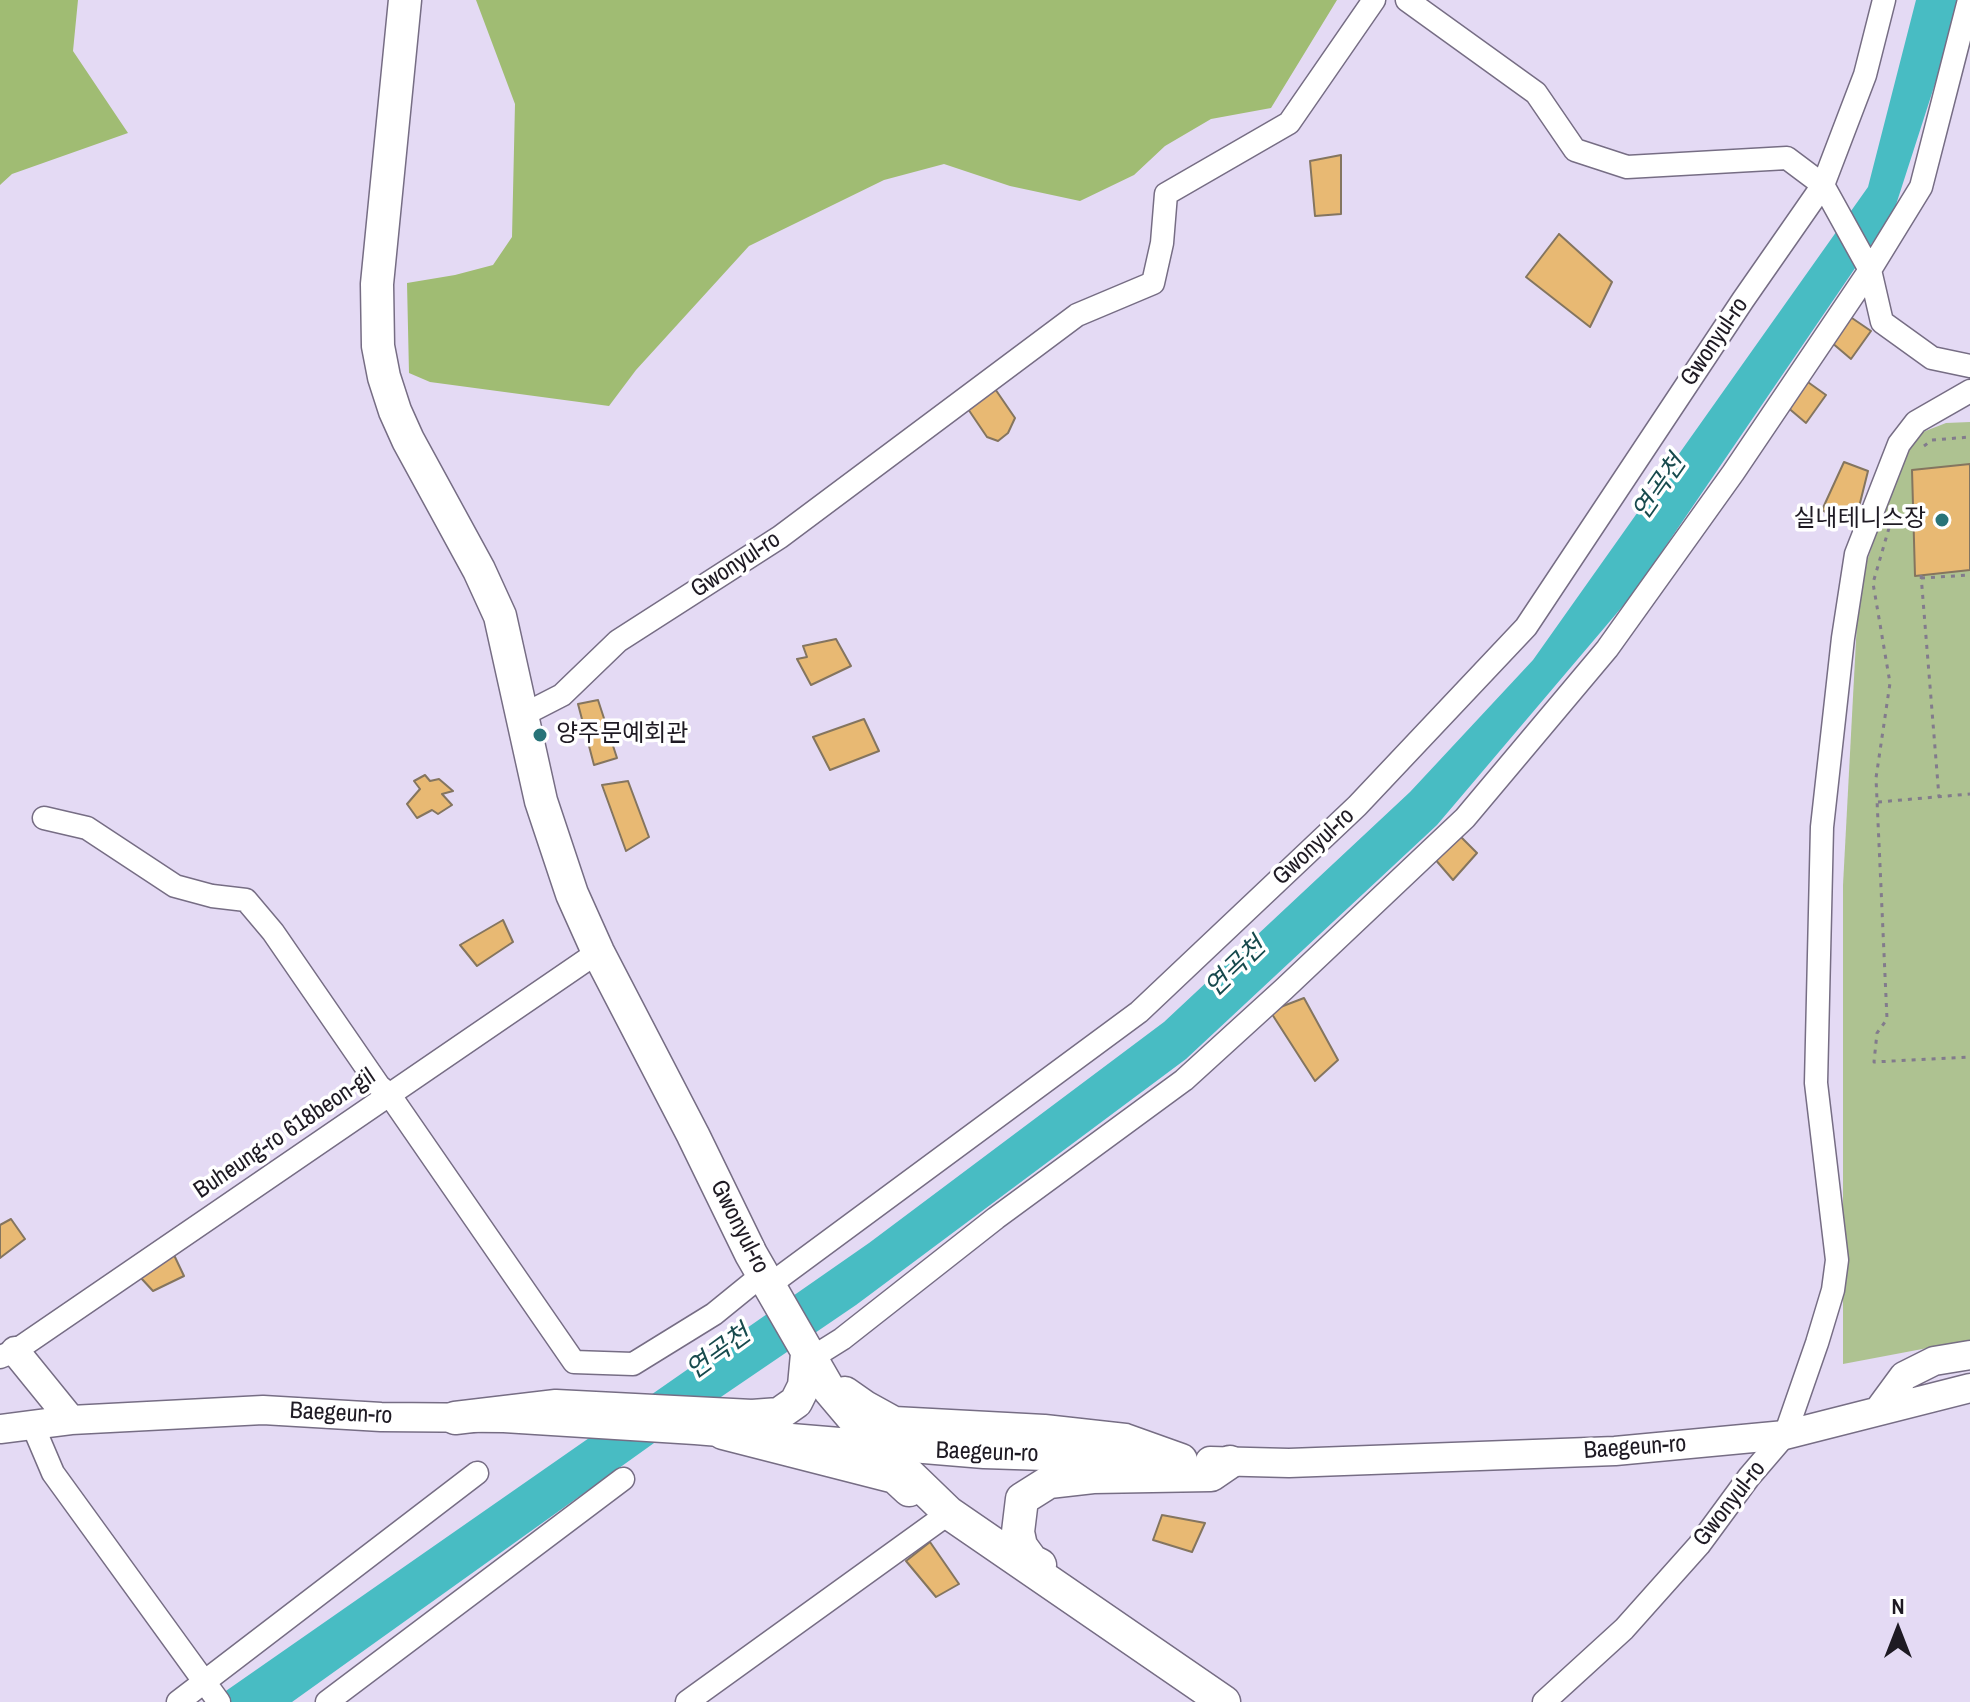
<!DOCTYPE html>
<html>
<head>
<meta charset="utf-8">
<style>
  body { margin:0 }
  #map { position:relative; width:1970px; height:1702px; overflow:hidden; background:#e4daf4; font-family:"Archivo Narrow",sans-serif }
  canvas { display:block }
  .north { position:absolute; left:1858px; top:1590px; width:80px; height:80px; -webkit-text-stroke:6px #fff; paint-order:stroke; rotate:0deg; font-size:22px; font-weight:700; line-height:32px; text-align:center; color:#1e1a23 }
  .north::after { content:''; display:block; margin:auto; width:28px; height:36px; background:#1e1a23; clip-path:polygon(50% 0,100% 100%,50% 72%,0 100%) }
</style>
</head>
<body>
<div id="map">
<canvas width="1970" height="1702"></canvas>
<div class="north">N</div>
</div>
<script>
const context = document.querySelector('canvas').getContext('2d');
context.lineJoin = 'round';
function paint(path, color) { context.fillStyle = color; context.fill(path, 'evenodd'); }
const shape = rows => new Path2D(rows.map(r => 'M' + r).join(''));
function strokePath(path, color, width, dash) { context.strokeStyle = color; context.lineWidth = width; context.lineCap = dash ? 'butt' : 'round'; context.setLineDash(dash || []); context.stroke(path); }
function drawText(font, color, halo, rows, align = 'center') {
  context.font = font + ' "Archivo Narrow","Noto Sans KR",sans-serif'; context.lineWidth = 7; context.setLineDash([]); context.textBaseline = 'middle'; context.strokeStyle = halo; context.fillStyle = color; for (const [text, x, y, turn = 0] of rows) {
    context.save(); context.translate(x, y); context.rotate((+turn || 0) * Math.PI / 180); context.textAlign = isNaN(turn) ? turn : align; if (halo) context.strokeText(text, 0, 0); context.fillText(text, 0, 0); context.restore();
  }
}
paint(shape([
  [1970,422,1970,1340,1843,1364,1843,885,1859,584,1910,437,1946,423]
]), '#aec291');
paint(shape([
  [0,0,78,0,73,51,128,133,12,174,0,185],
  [476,0,1337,0,1271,108,1211,119,1165,146,1134,175,1080,201,1010,186,944,164,884,180,749,246,636,370,609,406,430,382,409,373,407,283,455,275,493,265,512,237,515,104]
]), '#a0bc73');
paint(shape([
  [1916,0,1962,0,1894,211,1633,594,1437,825,1186,1059,856,1305,668,1433,292,1702,210,1702,869,1243,1164,1022,1410,792,1533,660,1868,187]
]), '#48bcc3');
const building = shape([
  [1341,155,1341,214,1315,216,1310,161,1341,155],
  [1559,234,1612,282,1590,327,1526,277,1559,234],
  [1849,316,1871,331,1851,359,1831,342,1849,316],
  [1805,380,1826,395,1806,423,1786,406,1805,380],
  [991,383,1015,418,1008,433,998,441,987,437,966,406,991,383],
  [1844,462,1868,471,1854,527,1822,510,1844,462],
  [1970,464,1970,570,1915,576,1912,470,1970,464],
  [836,639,851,666,811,685,797,659,807,657,803,646,836,639],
  [598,700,617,758,594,765,578,704,598,700],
  [864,719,879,751,830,770,813,737,864,719],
  [425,775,430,781,439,779,453,791,442,794,452,805,438,814,432,810,417,818,407,804,420,789,414,781,425,775],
  [628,781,649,837,626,851,602,785,628,781],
  [1459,835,1477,853,1453,880,1434,858,1459,835],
  [503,920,513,942,477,966,460,945,503,920],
  [1304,998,1338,1060,1315,1081,1270,1011,1304,998],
  [11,1219,25,1239,0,1258,0,1225,11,1219],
  [174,1255,184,1276,153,1291,141,1278,174,1255],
  [1162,1515,1205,1523,1192,1552,1153,1540,1162,1515],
  [930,1542,959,1584,936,1597,906,1561,930,1542]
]);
paint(building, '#e8b973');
strokePath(building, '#84755f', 2);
const minor = shape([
  [1407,0,1536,93,1575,150,1627,167,1787,158,1823,185,1870,270,1882,322,1932,358,1970,366],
  [523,715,562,695,618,641,780,537,1077,315,1153,283,1162,243,1166,194,1289,123,1374,0],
  [44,818,87,828,175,886,212,896,246,900,273,932,379,1086,389,1094,574,1362,633,1364,714,1314,762,1275],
  [768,1286,1139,1012,1357,806,1526,627,1743,300,1823,185,1865,75,1884,0],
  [0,1357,15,1351,598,952],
  [810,1359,842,1339,996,1218,1184,1080,1284,989,1465,818,1607,649,1733,473,1870,270,1921,187,1969,0],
  [33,1426,53,1473,219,1702],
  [178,1702,477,1473],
  [327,1702,623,1479],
  [687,1702,949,1513],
  [1544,1702,1624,1629,1699,1545,1749,1477,1785,1435,1817,1343,1833,1290,1837,1260,1816,1083,1822,827,1843,638,1856,554,1899,444,1916,422,1970,391]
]);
const tertiary = shape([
  [15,1351,71,1420],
  [1879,1410,1904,1376,1934,1361,1970,1355],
  [0,1429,71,1420,263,1410,381,1417,504,1418,695,1430,984,1454,1168,1460],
  [1210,1461,1289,1463,1615,1451,1785,1435,1970,1388]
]);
const secondary = shape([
  [405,0,377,284,378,346,384,377,395,411,408,440,479,570,500,616,541,801,572,894,598,952,693,1135,751,1254,830,1391,863,1430,949,1513,1224,1702],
  [845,1393,865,1407,894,1423,1044,1431,1125,1440,1181,1460],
  [455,1418,556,1406,752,1416,779,1414,796,1402,804,1386,807,1354],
  [723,1433,895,1477,909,1490],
  [1040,1565,1032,1561,1021,1546,1018,1532,1022,1499,1049,1482,1093,1477,1211,1475,1230,1462]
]);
strokePath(minor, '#766d84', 25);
strokePath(tertiary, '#766d84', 31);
strokePath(secondary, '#766d84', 35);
strokePath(shape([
  [1924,446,1932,440,1970,437],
  [1889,528,1873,583,1890,683,1876,778,1887,1019,1877,1033,1874,1062,1970,1057],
  [1921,575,1939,797],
  [1921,578,1970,575],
  [1878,802,1970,794]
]), '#827b8c', 3, [4, 6]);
strokePath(minor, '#fff', 22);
strokePath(tertiary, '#fff', 28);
strokePath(secondary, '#fff', 32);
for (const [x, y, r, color] of [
  [1942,520,8,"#287378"],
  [540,735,8,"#287378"]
]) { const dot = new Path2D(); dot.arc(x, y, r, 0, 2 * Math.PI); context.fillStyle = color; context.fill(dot); strokePath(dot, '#fff', 3); }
drawText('24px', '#1e1a23', '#fff', [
  ["Gwonyul-ro",1715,342,-56],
  ["Gwonyul-ro",736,565,-33],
  ["Gwonyul-ro",1314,847,-43],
  ["Buheung-ro 618beon-gil",285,1134,-34],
  ["Gwonyul-ro",739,1227,63],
  ["Baegeun-ro",341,1414,3],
  ["Baegeun-ro",1635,1448,-4],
  ["Baegeun-ro",987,1453,2],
  ["Gwonyul-ro",1730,1504,-52]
]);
drawText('24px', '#1e1a23', '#fff', [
  ["실내테니스장",1926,520],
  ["양주문예회관",556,735,"left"]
], 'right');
drawText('italic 26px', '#174a4d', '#fff', [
  ["연곡천",1660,488,-55],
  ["연곡천",1236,968,-44],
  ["연곡천",719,1353,-36]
]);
</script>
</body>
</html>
